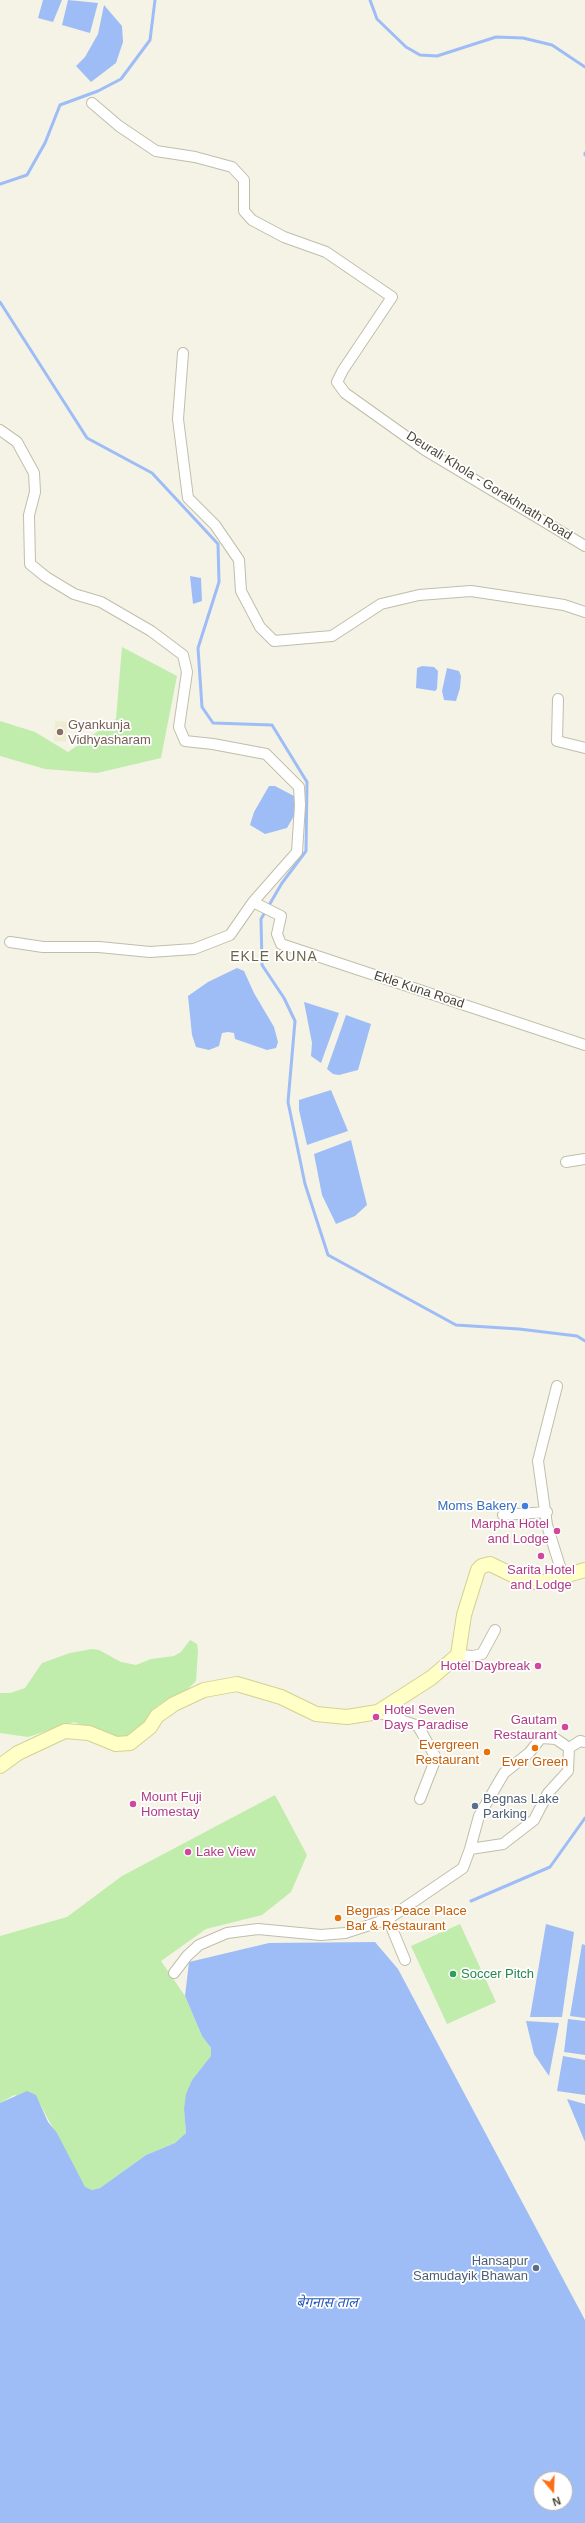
<!DOCTYPE html>
<html>
<head>
<meta charset="utf-8">
<style>
  body { margin:0 }
  #map { position:relative; width:585px; height:2523px; overflow:hidden; background:#f4f3e6; font-family:Helvetica,sans-serif }
  canvas { display:block }
  .north { position:absolute; left:533px; top:2471px; width:40px; height:40px; box-sizing:border-box; background:#fff; border:1px solid #b6b5ae; border-radius:50%; rotate:161deg; font-size:11px; font-weight:700; line-height:16px; text-align:center; color:#484535 }
  .north::after { content:''; display:block; margin:auto; width:14px; height:18px; background:#ff6e13; clip-path:polygon(50% 0,100% 100%,50% 72%,0 100%) }
</style>
</head>
<body>
<div id="map">
<canvas width="585" height="2523"></canvas>
<div class="north">N</div>
</div>
<script>
const context = document.querySelector('canvas').getContext('2d');
context.lineJoin = 'round';
function paint(path, color) { context.fillStyle = color; context.fill(path, 'evenodd'); }
const shape = rows => new Path2D(rows.map(r => 'M' + r).join(''));
function strokePath(path, color, width, dash) { context.strokeStyle = color; context.lineWidth = width; context.lineCap = dash ? 'butt' : 'round'; context.setLineDash(dash || []); context.stroke(path); }
function drawText(font, color, halo, rows, align = 'center') {
  context.font = font + ' Helvetica,"Noto Sans Devanagari",sans-serif'; context.lineWidth = 3.5; context.setLineDash([]); context.textBaseline = 'middle'; context.strokeStyle = halo; context.fillStyle = color; for (const [text, x, y, turn = 0] of rows) {
    context.save(); context.translate(x, y); context.rotate((+turn || 0) * Math.PI / 180); context.textAlign = isNaN(turn) ? turn : align; if (halo) context.strokeText(text, 0, 0); context.fillText(text, 0, 0); context.restore();
  }
}
paint(shape([
  [55,721,67,722,66,742,54,741]
]), '#efedcf');
paint(shape([
  [122,647,177,676,161,758,97,773,45,769,0,756,0,721,35,732,68,752,116,719],
  [190,1640,197,1644,198,1651,196,1681,185,1692,171,1697,157,1706,152,1720,133,1735,118,1738,74,1722,28,1737,0,1733,0,1693,10,1693,25,1688,42,1663,70,1653,92,1649,99,1650,121,1662,136,1665,151,1659,174,1656,181,1652],
  [275,1795,307,1855,291,1892,262,1915,206,1929,161,1961,185,1996,202,2036,211,2048,211,2056,207,2062,192,2080,184,2109,186,2133,175,2143,146,2155,100,2188,93,2190,85,2188,39,2102,14,2095,0,2103,0,1936,67,1917,122,1876],
  [460,1924,496,2002,447,2024,411,1946]
]), '#c0ecac');
paint(shape([
  [43,0,62,0,53,22,38,18],
  [68,0,98,3,90,33,62,25],
  [104,5,122,26,123,42,116,63,91,82,76,66,85,57,98,34],
  [190,576,201,578,202,601,193,604],
  [422,666,434,667,438,671,437,689,435,691,416,688,417,668],
  [447,668,459,671,461,676,460,688,456,701,444,700,442,691],
  [269,786,275,786,294,796,295,814,287,828,265,834,250,825,254,812],
  [237,968,244,971,254,993,274,1027,278,1042,276,1048,267,1050,235,1039,234,1033,228,1032,222,1033,219,1046,209,1050,196,1047,192,1035,188,996,208,982],
  [304,1002,339,1013,321,1063,311,1056,312,1043],
  [346,1015,371,1024,358,1070,339,1075,333,1074,327,1069],
  [331,1090,348,1131,307,1145,299,1110,299,1100],
  [351,1140,367,1205,355,1216,336,1224,322,1195,314,1154],
  [546,1924,574,1932,562,2017,530,2017],
  [375,1942,398,1969,585,2320,585,2523,0,2523,0,2103,27,2091,36,2095,48,2122,57,2133,85,2187,92,2190,100,2188,146,2155,175,2143,186,2133,184,2109,186,2094,192,2080,211,2056,211,2048,202,2036,185,1996,189,1962,269,1943],
  [541,2479,565,2479,565,2503,541,2503],
  [582,1944,585,1945,585,2018,570,2016],
  [568,2019,585,2021,585,2055,564,2052],
  [526,2021,559,2023,549,2076,534,2054],
  [563,2056,585,2060,585,2095,557,2091],
  [567,2099,585,2104,585,2142]
]), '#9ebdf6');
strokePath(shape([
  [370,0,377,19,406,47,420,55,437,56,496,37,523,38,552,45,585,67],
  [585,153,585,155],
  [0,184,27,175,45,143,60,105,98,91,121,79,150,40,155,0],
  [0,302,87,438,152,473,218,544,219,582,198,648,202,707,213,723,272,725,307,782,306,851,282,883,261,919,262,965,284,998,295,1021,288,1102,305,1184,328,1255,456,1325,519,1329,577,1336,585,1341],
  [471,1901,550,1867,585,1818]
]), '#9ebdf6', 3);
const street = shape([
  [92,103,119,126,156,151,195,157,232,167,244,180,244,211,252,220,284,237,326,252,392,297,343,370,337,382,345,393,425,450,585,546],
  [183,353,178,419,188,498,215,525,239,560,241,591,260,627,274,641,332,636,381,604,419,595,471,591,564,605,585,612],
  [0,430,17,442,34,473,35,492,29,515,30,564,46,577,74,594,101,602,151,631,183,655,187,672,179,727,185,741,213,744,266,754,299,787,300,805,297,852,253,902,230,935,194,949,150,952,99,947,43,947,10,942],
  [558,699,557,741,585,748],
  [253,902,281,916,277,934,281,944,585,1045],
  [566,1162,585,1159],
  [557,1386,538,1461,547,1525,563,1576],
  [503,1515,547,1512],
  [458,1655,473,1656,482,1654,495,1630],
  [378,1712,418,1726,436,1758,420,1799],
  [470,1849,479,1816,504,1773,529,1753,541,1738,556,1739,569,1748],
  [388,1919,405,1960],
  [174,1973,187,1956,199,1945,227,1933,258,1929,321,1935,345,1933,388,1919,463,1868,470,1849,503,1844,534,1820,548,1793,568,1771,569,1748,580,1741,585,1742]
]);
const secondary = shape([
  [0,1766,18,1753,65,1731,89,1733,116,1744,130,1743,150,1727,157,1716,174,1704,204,1690,237,1684,281,1697,316,1714,347,1717,378,1712,431,1678,458,1655,464,1615,478,1570,482,1566,490,1564,521,1579,540,1583,585,1570]
]);
strokePath(street, '#c1bea8', 12);
strokePath(secondary, '#d4d291', 16);
strokePath(street, '#fff', 10);
strokePath(secondary, '#ffffc6', 14);
for (const [x, y, r, color] of [
  [60,732,4,"#8d6e63"],
  [525,1506,4,"#3f7fe0"],
  [557,1531,4,"#d1479c"],
  [541,1556,4,"#d1479c"],
  [538,1666,4,"#d1479c"],
  [376,1717,4,"#d1479c"],
  [565,1727,4,"#d1479c"],
  [535,1748,4,"#e8710a"],
  [487,1752,4,"#e8710a"],
  [133,1804,4,"#d1479c"],
  [475,1806,4,"#5c6f8a"],
  [188,1852,4,"#d1479c"],
  [338,1918,4,"#e8710a"],
  [453,1974,4,"#2e9e5b"],
  [536,2268,4,"#5c6f8a"]
]) { const dot = new Path2D(); dot.arc(x, y, r, 0, 2 * Math.PI); context.fillStyle = color; context.fill(dot); strokePath(dot, '#fff', 1.5); }
drawText('13px', '#484535', '#fff', [
  ["Deurali Khola - Gorakhnath Road",489,486,32],
  ["Ekle Kuna Road",419,990,18]
]);
drawText('13px', '#785e54', '#fff', [
  ["Gyankunja",68,725],
  ["Vidhyasharam",68,740]
], 'left');
drawText('13px', '#366cbe', '#fff', [
  ["Moms Bakery",517,1506]
], 'right');
drawText('13px', '#b23c85', '#fff', [
  ["Marpha Hotel",549,1524],
  ["and Lodge",549,1539],
  ["Sarita Hotel",541,1570,"center"],
  ["and Lodge",541,1585,"center"],
  ["Hotel Daybreak",530,1666],
  ["Hotel Seven",384,1710,"left"],
  ["Days Paradise",384,1725,"left"],
  ["Gautam",557,1720],
  ["Restaurant",557,1735],
  ["Mount Fuji",141,1797,"left"],
  ["Homestay",141,1812,"left"],
  ["Lake View",196,1852,"left"]
], 'right');
drawText('13px', '#c56008', '#fff', [
  ["Evergreen",479,1745],
  ["Restaurant",479,1760],
  ["Ever Green",535,1762,"center"],
  ["Begnas Peace Place",346,1911,"left"],
  ["Bar & Restaurant",346,1926,"left"]
], 'right');
drawText('13px', '#4e5e75', '#fff', [
  ["Begnas Lake",483,1799],
  ["Parking",483,1814],
  ["Hansapur",528,2261,"right"],
  ["Samudayik Bhawan",528,2276,"right"]
], 'left');
drawText('13px', '#27864d', '#fff', [
  ["Soccer Pitch",461,1974]
], 'left');
context.letterSpacing = '1px';
drawText('14px', '#6b664b', '#fff', [
  ["EKLE KUNA",274,957]
]);
context.letterSpacing = '0px';
drawText('italic 14px', '#2659bc', '#fff', [
  ["बेगनास ताल",327,2303]
]);
</script>
</body>
</html>
